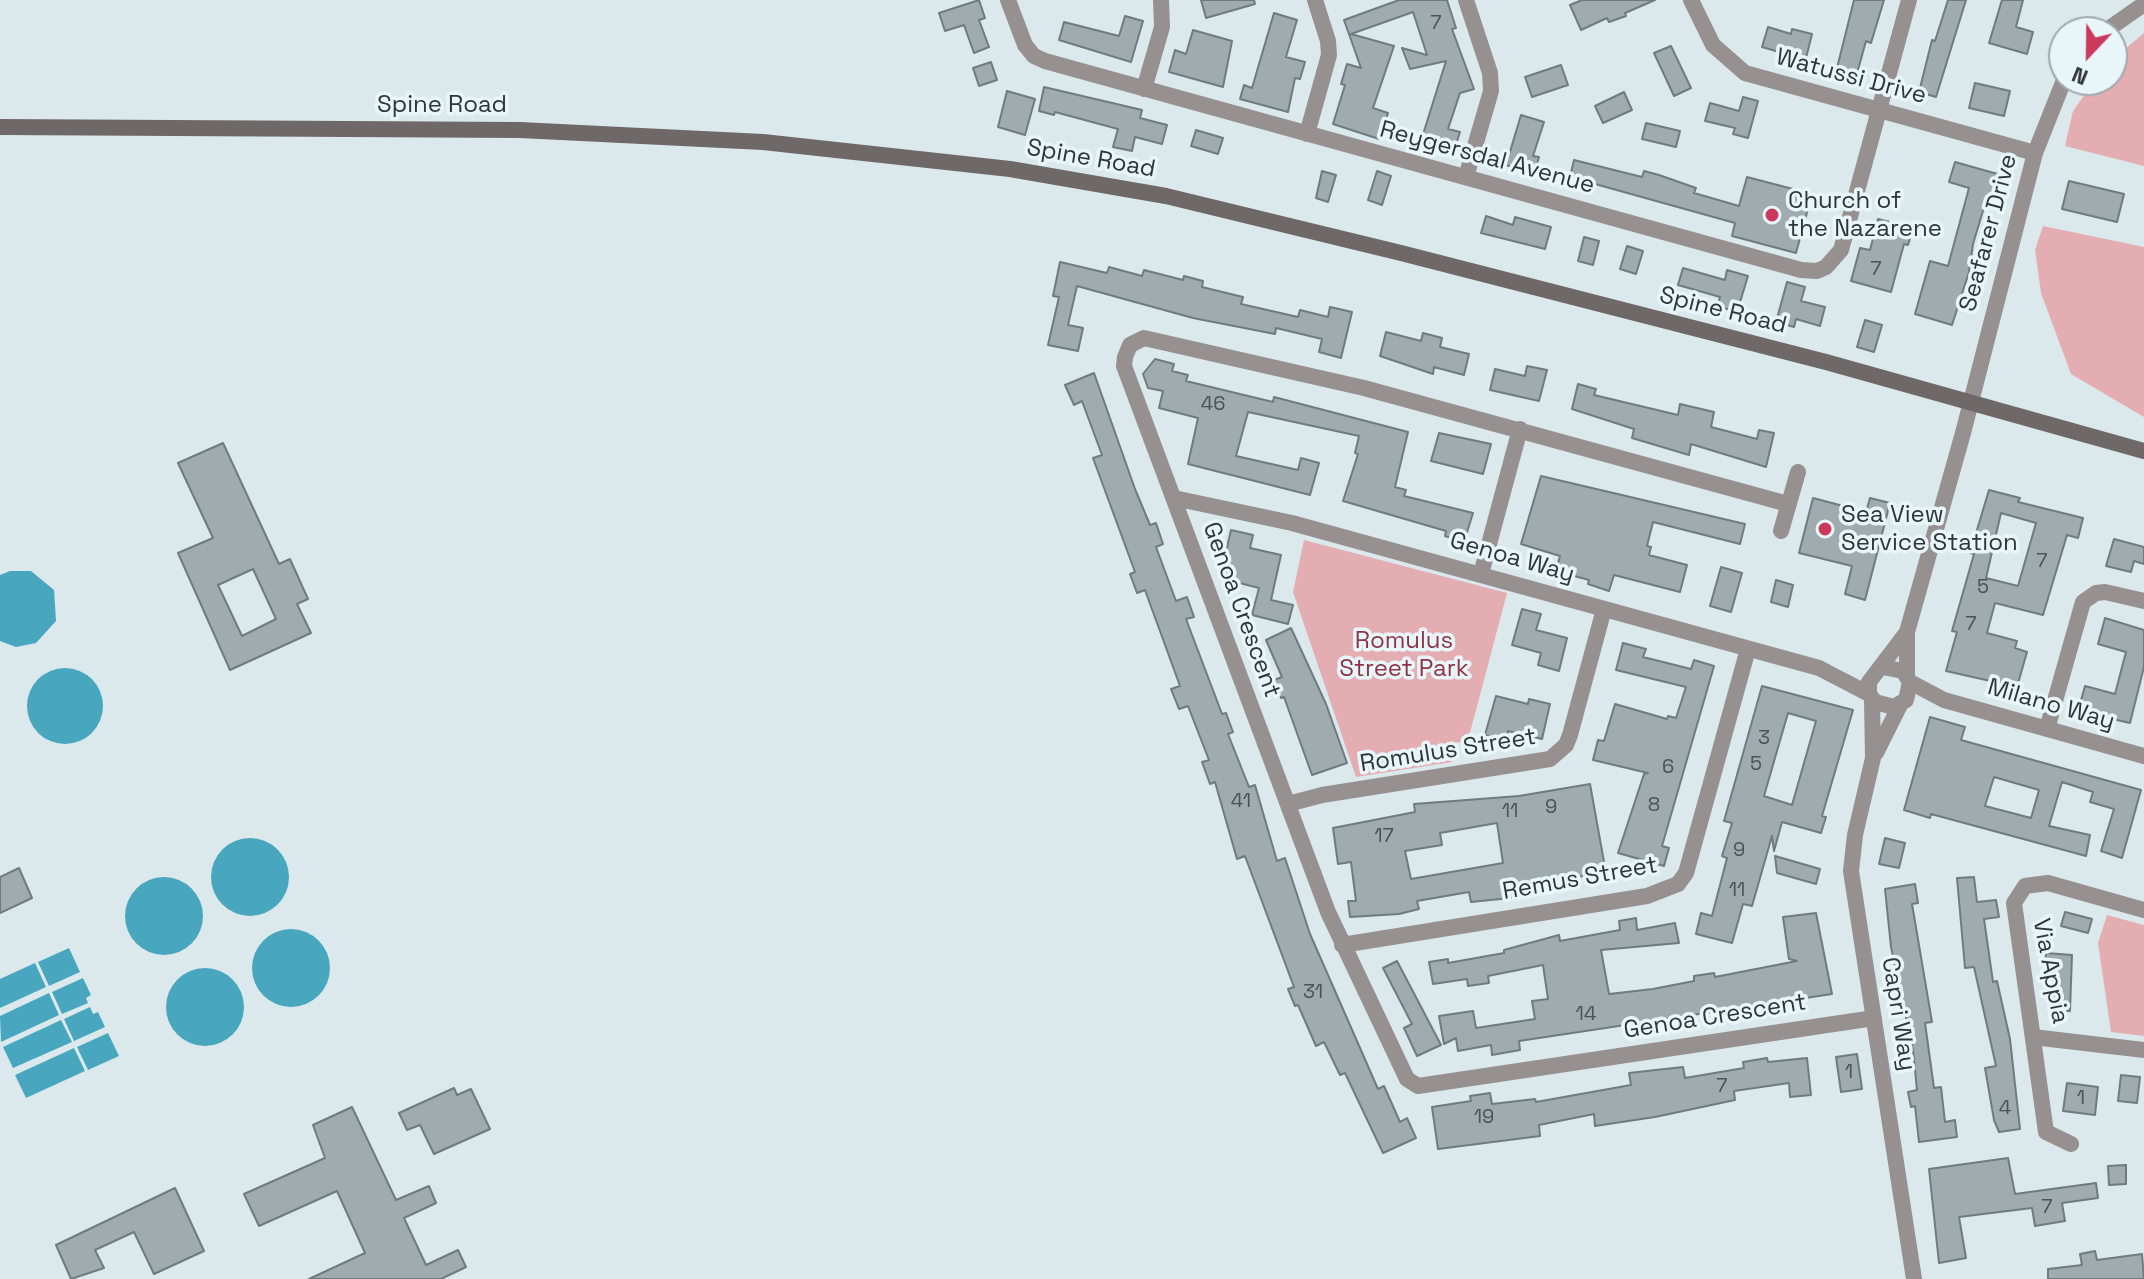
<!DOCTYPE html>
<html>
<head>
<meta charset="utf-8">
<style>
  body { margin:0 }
  #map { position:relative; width:2144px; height:1279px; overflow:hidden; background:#dbe9ec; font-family:"Space Grotesk",sans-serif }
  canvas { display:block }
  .north { position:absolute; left:2048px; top:16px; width:80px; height:80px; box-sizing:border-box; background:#e9f6f9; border:2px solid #9fa9ab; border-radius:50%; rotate:202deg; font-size:22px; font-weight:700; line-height:32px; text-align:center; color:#303537 }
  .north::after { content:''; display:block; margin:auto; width:28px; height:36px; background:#ca3a5b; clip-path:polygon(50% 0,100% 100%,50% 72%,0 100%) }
</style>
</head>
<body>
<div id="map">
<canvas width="2144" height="1279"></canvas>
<div class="north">N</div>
</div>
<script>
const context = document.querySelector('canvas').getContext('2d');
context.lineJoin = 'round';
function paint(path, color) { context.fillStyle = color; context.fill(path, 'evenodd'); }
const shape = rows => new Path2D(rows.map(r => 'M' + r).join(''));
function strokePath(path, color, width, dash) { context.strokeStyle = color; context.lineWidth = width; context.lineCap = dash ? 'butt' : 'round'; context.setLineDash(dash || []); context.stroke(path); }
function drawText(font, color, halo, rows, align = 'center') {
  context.font = font + ' "Space Grotesk",sans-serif'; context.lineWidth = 7; context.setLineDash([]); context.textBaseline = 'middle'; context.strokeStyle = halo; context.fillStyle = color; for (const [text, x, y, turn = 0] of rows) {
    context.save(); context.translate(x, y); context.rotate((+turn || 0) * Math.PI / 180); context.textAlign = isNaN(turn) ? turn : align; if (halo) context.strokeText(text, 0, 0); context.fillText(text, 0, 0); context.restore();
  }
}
paint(shape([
  [2144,33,2144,166,2065,146,2073,111,2095,80,2112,80,2112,60],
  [2043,226,2144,247,2144,417,2071,374,2041,293,2035,250],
  [1304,540,1507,593,1467,744,1456,742,1452,762,1356,777,1293,592],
  [2107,915,2144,925,2144,1036,2111,1032,2098,943]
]), '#e3adb2');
paint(shape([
  [10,571,31,571,54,590,56,621,36,643,16,647,0,641,0,575],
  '27 706a38 38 0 1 1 76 0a38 38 0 1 1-76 0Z',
  '211 877a39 39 0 1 1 78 0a39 39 0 1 1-78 0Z',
  '125 916a39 39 0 1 1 78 0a39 39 0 1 1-78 0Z',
  '252 968a39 39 0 1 1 78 0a39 39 0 1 1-78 0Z',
  [69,948,80,972,49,986,38,962],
  [35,963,46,987,0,1008,0,979],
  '166 1007a39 39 0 1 1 78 0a39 39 0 1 1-78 0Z',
  [83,978,91,995,86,998,88,1003,62,1014,52,992],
  [49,993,59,1015,1,1042,0,1016],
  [90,1007,93,1014,98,1012,105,1027,74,1041,64,1019],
  [61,1020,72,1042,13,1068,3,1047],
  [108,1033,119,1056,88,1070,77,1047],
  [74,1048,85,1071,26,1098,15,1075]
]), '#48a7be');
const building = shape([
  [979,0,985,18,979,20,989,47,974,53,964,25,945,31,939,13,979,0],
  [1201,0,1254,0,1255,4,1206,18,1201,0],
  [1399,0,1447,0,1456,28,1452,29,1474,89,1460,93,1448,129,1460,132,1453,154,1420,144,1446,61,1410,69,1402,48,1427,55,1413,12,1351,34,1394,46,1373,108,1388,113,1379,139,1333,124,1345,85,1341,84,1347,64,1361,68,1344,20,1399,0],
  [1582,0,1655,0,1625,13,1626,16,1609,22,1607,18,1581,30,1570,5,1582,0],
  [1854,0,1884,0,1871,43,1866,41,1856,77,1836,72,1854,0],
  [1948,0,1966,0,1936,97,1919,92,1932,40,1935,41,1948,0],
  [2002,0,2023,0,2016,27,2033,32,2027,54,1989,43,2002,0],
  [1274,13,1297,20,1286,57,1305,62,1300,79,1295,78,1288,112,1240,99,1244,85,1252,88,1274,13],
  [1125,16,1143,21,1131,62,1059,40,1064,22,1119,36,1125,16],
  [1768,27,1791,34,1792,29,1812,34,1804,66,1784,60,1786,54,1762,47,1768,27],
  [1193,30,1232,41,1223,87,1169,72,1175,50,1186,54,1193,30],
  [1671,46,1691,88,1674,96,1654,53,1671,46],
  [991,62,997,80,979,86,973,68,991,62],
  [1561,65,1568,85,1532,97,1525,77,1561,65],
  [1975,83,2010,91,2004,116,1969,108,1975,83],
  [1044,87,1142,110,1140,118,1167,125,1162,144,1135,137,1132,151,1113,147,1118,129,1055,112,1054,115,1039,111,1044,87],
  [1007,91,1035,99,1025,135,998,127,1007,91],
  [1624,92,1632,110,1603,123,1595,106,1624,92],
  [1743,97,1758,101,1748,138,1733,134,1735,128,1705,121,1710,103,1739,111,1743,97],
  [1521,115,1544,122,1533,156,1539,157,1534,174,1506,165,1521,115],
  [1646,123,1680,131,1676,147,1642,139,1646,123],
  [1196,130,1223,138,1218,154,1191,146,1196,130],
  [1574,160,1642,177,1644,171,1659,175,1696,188,1694,193,1739,206,1747,177,1812,194,1796,253,1732,236,1735,223,1570,177,1574,160],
  [1955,162,2001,175,1995,196,1988,194,1973,244,1969,272,1952,325,1915,314,1930,261,1948,266,1969,188,1949,182,1955,162],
  [1322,171,1336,175,1328,202,1316,198,1322,171],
  [1377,171,1391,176,1382,205,1368,200,1377,171],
  [2069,181,2124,194,2117,222,2062,209,2069,181],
  [1486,216,1513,225,1515,217,1551,227,1545,249,1481,233,1486,216],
  [1878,219,1913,228,1908,245,1904,244,1891,292,1851,281,1860,248,1870,250,1878,219],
  [1584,237,1599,241,1593,265,1578,261,1584,237],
  [1627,246,1643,251,1636,274,1620,269,1627,246],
  [1060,262,1107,273,1109,267,1142,276,1144,270,1183,280,1184,276,1203,281,1202,287,1243,297,1241,304,1298,317,1300,310,1328,317,1330,307,1352,312,1341,358,1319,352,1322,339,1276,328,1275,334,1193,318,1077,286,1068,325,1083,328,1078,351,1048,345,1059,297,1053,296,1060,262],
  [1683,268,1725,280,1727,270,1748,276,1737,312,1717,306,1720,297,1678,285,1683,268],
  [1787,282,1805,287,1801,301,1825,307,1820,326,1796,319,1794,327,1776,322,1787,282],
  [1865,320,1882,325,1874,352,1857,347,1865,320],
  [1386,332,1421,341,1423,333,1442,338,1440,347,1469,354,1464,375,1434,367,1433,374,1380,356,1386,332],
  [1155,359,1174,364,1172,371,1188,375,1186,381,1273,402,1274,397,1408,432,1395,487,1406,490,1404,496,1473,513,1464,542,1445,536,1446,531,1343,501,1358,454,1355,453,1359,436,1248,412,1236,456,1298,470,1301,458,1319,463,1310,495,1188,464,1198,418,1159,408,1163,391,1148,388,1143,374,1155,359],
  [1527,366,1547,370,1539,401,1490,390,1495,369,1525,376,1527,366],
  [1094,373,1135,489,1150,525,1156,523,1163,544,1156,547,1176,601,1187,597,1194,617,1186,619,1222,714,1226,713,1233,732,1228,734,1249,787,1255,785,1277,861,1285,858,1310,934,1378,1089,1384,1086,1400,1122,1407,1118,1416,1138,1383,1153,1345,1073,1340,1075,1324,1042,1316,1046,1298,1005,1295,1006,1288,989,1294,987,1245,856,1237,859,1215,782,1210,784,1202,762,1209,760,1188,706,1179,709,1171,689,1180,686,1145,590,1137,593,1130,574,1135,572,1093,458,1102,455,1082,401,1074,405,1065,385,1094,373],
  [1578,384,1596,389,1594,395,1678,415,1680,404,1714,412,1711,427,1757,439,1759,430,1774,433,1766,467,1691,444,1689,455,1632,438,1634,429,1572,409,1578,384],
  [1439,433,1491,444,1483,474,1431,461,1439,433],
  [223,443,279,564,290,559,308,599,297,604,311,633,230,670,178,553,213,538,178,463,223,443],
  [253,569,276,619,242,636,218,585,253,569],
  [1541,476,1745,524,1740,544,1653,522,1647,546,1651,547,1649,555,1687,565,1680,592,1614,575,1609,591,1588,584,1589,580,1556,571,1560,556,1521,544,1541,476],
  [1989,490,2020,498,2018,502,2083,518,2078,538,2067,535,2043,615,1995,603,1987,633,2017,641,2015,648,2027,652,2017,687,1946,671,1957,632,1952,631,1974,554,1970,553,1989,490],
  [2001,513,2036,523,2018,586,1986,578,2001,513],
  [1813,498,1866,512,1870,498,1890,503,1865,600,1845,594,1852,566,1799,553,1813,498],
  [1231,530,1253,535,1250,548,1281,555,1271,600,1293,605,1288,624,1252,615,1259,588,1220,578,1231,530],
  [2114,539,2144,547,2144,564,2134,561,2131,572,2106,566,2114,539],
  [1721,567,1742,573,1731,612,1710,606,1721,567],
  [1776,580,1793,585,1788,607,1771,602,1776,580],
  [1522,609,1541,614,1536,630,1567,638,1559,671,1538,665,1541,653,1512,645,1522,609],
  [2105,618,2144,630,2144,667,2130,723,2078,711,2085,686,2115,694,2126,652,2098,644,2105,618],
  [1291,628,1326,704,1347,763,1312,775,1284,697,1281,698,1274,680,1282,677,1266,640,1291,628],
  [1623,643,1646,649,1643,657,1691,669,1694,660,1714,666,1662,846,1669,848,1664,866,1618,853,1644,774,1648,773,1593,760,1598,740,1604,741,1615,704,1667,719,1668,716,1676,718,1686,687,1616,670,1623,643],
  [1762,686,1853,710,1822,816,1826,817,1821,833,1782,822,1774,851,1772,836,1752,906,1743,904,1732,943,1696,934,1701,913,1712,916,1727,858,1722,856,1732,823,1724,821,1762,686],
  [1788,713,1816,721,1792,805,1764,796,1788,713],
  [1496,696,1528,704,1529,699,1550,704,1542,739,1508,731,1506,741,1485,735,1496,696],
  [1930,717,1965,727,1961,740,2141,790,2122,858,2101,851,2114,809,2090,802,2093,792,2062,782,2049,826,2090,835,2086,856,1931,814,1930,818,1904,810,1930,717],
  [1994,777,2039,790,2031,818,1985,806,1994,777],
  [1590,784,1606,873,1528,884,1530,896,1471,902,1469,892,1417,901,1419,909,1399,914,1350,917,1348,901,1356,901,1351,862,1338,864,1333,828,1415,812,1414,804,1519,796,1590,784],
  [1497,823,1503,863,1411,879,1405,851,1442,845,1440,833,1497,823],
  [1885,838,1905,843,1899,868,1879,864,1885,838],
  [1775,856,1820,869,1816,884,1777,873,1775,856],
  [19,868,32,898,0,913,0,877,19,868],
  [1974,877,1977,902,1996,900,1999,917,1984,919,1993,982,1997,981,2010,1039,2020,1129,1999,1132,1994,1120,1985,1068,1996,1066,1974,967,1965,968,1957,878,1974,877],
  [1915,884,1918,903,1912,904,1932,1022,1925,1023,1934,1088,1941,1087,1945,1122,1955,1120,1957,1137,1919,1142,1915,1106,1911,1107,1908,1092,1917,1090,1913,1050,1891,947,1885,889,1915,884],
  [2065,912,2092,919,2088,933,2061,926,2065,912],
  [1816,913,1832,994,1519,1041,1520,1050,1492,1055,1491,1045,1458,1051,1456,1038,1444,1044,1439,1016,1473,1011,1476,1028,1535,1019,1532,1001,1548,999,1543,965,1488,976,1489,983,1468,986,1467,979,1433,984,1429,962,1448,959,1448,963,1504,953,1504,950,1559,935,1560,941,1620,930,1619,921,1636,918,1637,930,1675,923,1679,943,1601,950,1609,994,1653,989,1694,981,1694,976,1714,973,1715,977,1797,961,1789,959,1783,917,1816,913],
  [2046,953,2072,955,2070,1011,2051,1010,2054,972,2045,971,2046,953],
  [1397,961,1441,1045,1417,1056,1404,1028,1412,1024,1383,968,1397,961],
  [1857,1054,1862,1089,1841,1092,1836,1057,1857,1054],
  [1767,1058,1768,1062,1807,1058,1811,1095,1790,1097,1789,1083,1734,1091,1735,1100,1655,1117,1595,1126,1594,1114,1539,1125,1540,1136,1438,1149,1432,1107,1471,1101,1470,1096,1490,1093,1492,1104,1535,1099,1536,1102,1631,1085,1629,1073,1683,1067,1685,1078,1744,1068,1743,1062,1767,1058],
  [2121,1075,2140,1077,2137,1103,2118,1101,2121,1075],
  [2067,1083,2098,1087,2095,1115,2063,1111,2067,1083],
  [454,1088,457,1095,471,1089,490,1129,434,1154,420,1125,407,1130,399,1113,454,1088],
  [352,1107,396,1200,429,1186,436,1203,404,1218,426,1265,458,1250,466,1267,441,1279,309,1279,365,1253,337,1191,259,1226,244,1194,325,1158,313,1125,352,1107],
  [2008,1158,2015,1194,2096,1183,2098,1198,2062,1203,2065,1221,2035,1226,2032,1208,1959,1217,1966,1258,1939,1263,1929,1169,2008,1158],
  [2126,1165,2126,1184,2109,1185,2108,1166,2126,1165],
  [175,1188,204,1251,154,1274,134,1232,95,1250,104,1268,71,1279,56,1245,175,1188],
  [2095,1251,2097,1260,2142,1254,2144,1279,2048,1279,2048,1269,2082,1265,2080,1254,2095,1251]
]);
paint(building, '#9fabaf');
strokePath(building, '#6f7b7e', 2);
strokePath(shape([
  [1008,0,1025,45,1034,56,1045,61,1801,270,1817,271,1826,267,1841,250,1909,0],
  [1691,0,1713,45,1745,73,2035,153],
  [2104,32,2144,4],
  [1144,89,1162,27,1161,0],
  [1307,134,1329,55,1328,41,1315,0],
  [1466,177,1491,91,1490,73,1466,0],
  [1174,498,1292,523,1819,668,1869,694],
  [1788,504,1364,388,1144,338,1130,345,1125,357,1124,366,1328,912,1407,1079,1418,1086,1874,1018],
  [1781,531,1798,472],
  [1481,574,1520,429],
  [1907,632,1907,676],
  [1883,667,1903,671,1910,682,1906,700,1894,707,1875,702,1869,694,1869,682,1907,632,1963,433,2035,153,2064,80],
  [1910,682,1944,700,2144,756],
  [1872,700,1873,758,1855,835,1851,871,1914,1279],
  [2047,729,2083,602,2096,593,2105,592,2144,601],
  [1876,753,1900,705],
  [1288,804,1322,795,1550,759,1566,745,1570,735,1604,609],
  [1342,945,1647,896,1678,884,1686,873,1748,649],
  [2033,1037,2144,1050],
  [2071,1144,2046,1132,2014,903,2025,886,2048,883,2144,910]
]), '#969091', 16);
strokePath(shape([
  [0,127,520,130,763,142,1010,169,1166,196,1401,253,1826,362,2144,451]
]), '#6f6868', 16);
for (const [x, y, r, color] of [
  [1772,215,8,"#ca3a5b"],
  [1825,529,8,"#ca3a5b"]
]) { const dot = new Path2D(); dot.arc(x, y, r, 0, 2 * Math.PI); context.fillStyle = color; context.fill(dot); strokePath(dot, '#e9f6f9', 3); }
drawText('20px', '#4c5255', null, [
  ["7",1436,24],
  ["7",1876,270],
  ["46",1213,405],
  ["7",2042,562],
  ["5",1983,588],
  ["7",1971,625],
  ["3",1764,739],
  ["5",1756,765],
  ["6",1668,768],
  ["41",1241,802],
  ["8",1654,806],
  ["9",1551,808],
  ["11",1510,812],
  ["17",1384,837],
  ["9",1739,851],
  ["11",1737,891],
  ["31",1313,993],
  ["14",1586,1015],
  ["1",1849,1073],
  ["7",1722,1087],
  ["1",2081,1099],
  ["4",2005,1109],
  ["19",1484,1118],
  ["7",2047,1208]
]);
drawText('24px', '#303537', '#e9f6f9', [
  ["Watussi Drive",1851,77,15],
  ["Spine Road",442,105],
  ["Reygersdal Avenue",1487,158,15],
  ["Spine Road",1091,159,10],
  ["Seafarer Drive",1989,233,-75],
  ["Spine Road",1723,311,14],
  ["Genoa Way",1512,558,16],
  ["Genoa Crescent",1241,610,70],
  ["Milano Way",2051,705,16],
  ["Romulus Street",1448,751,-9],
  ["Remus Street",1580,879,-10],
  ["Via Appia",2050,971,79],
  ["Capri Way",1898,1014,81],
  ["Genoa Crescent",1715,1017,-9]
]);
drawText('24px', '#303537', '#e9f6f9', [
  ["Church of",1788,201],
  ["the Nazarene",1788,229],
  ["Sea View",1841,515],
  ["Service Station",1841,543]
], 'left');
drawText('24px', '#8f3446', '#e9f6f9', [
  ["Romulus",1404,641],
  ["Street Park",1404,669]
]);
</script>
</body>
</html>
